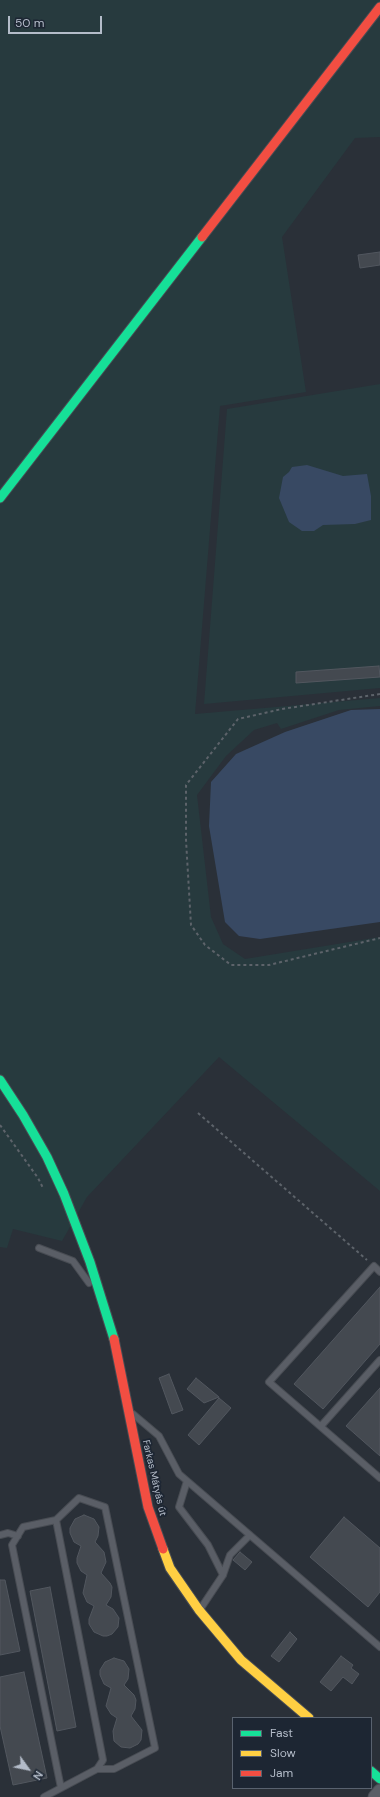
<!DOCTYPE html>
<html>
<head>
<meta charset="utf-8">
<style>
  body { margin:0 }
  #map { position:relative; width:380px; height:1797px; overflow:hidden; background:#2a3038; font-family:"DM Sans",sans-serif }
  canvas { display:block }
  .legend { position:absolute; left:232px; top:1717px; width:140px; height:72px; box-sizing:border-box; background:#1d2633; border:1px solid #59626f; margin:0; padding:5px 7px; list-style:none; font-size:12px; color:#b4bcc9 }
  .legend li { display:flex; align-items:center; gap:8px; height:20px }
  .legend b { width:20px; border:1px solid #59626f }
  .north { position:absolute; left:8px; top:1749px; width:40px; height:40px; -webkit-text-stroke:3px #1d2633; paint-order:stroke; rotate:123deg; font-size:11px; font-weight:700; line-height:16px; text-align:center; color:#b4bcc9 }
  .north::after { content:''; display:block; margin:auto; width:14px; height:18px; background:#b4bcc9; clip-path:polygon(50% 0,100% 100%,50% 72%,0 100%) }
  .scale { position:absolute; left:8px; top:16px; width:94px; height:18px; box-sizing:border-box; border:2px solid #b4bcc9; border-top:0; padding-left:5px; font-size:12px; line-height:14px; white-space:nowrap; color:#b4bcc9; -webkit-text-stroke:3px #1d2633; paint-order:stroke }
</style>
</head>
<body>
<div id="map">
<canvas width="380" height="1797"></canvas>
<ul class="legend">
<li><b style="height:5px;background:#16e098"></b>Fast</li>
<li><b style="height:5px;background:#ffcf43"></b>Slow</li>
<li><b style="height:5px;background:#f24e42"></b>Jam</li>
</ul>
<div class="north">N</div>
<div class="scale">50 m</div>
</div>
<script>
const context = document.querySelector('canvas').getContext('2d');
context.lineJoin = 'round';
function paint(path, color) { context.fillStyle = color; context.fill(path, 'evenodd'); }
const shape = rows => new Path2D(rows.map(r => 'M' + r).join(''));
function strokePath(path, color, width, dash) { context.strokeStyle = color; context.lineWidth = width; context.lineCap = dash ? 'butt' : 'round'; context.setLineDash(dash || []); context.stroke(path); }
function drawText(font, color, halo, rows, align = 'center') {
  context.font = font + ' "DM Sans",sans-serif'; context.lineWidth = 3.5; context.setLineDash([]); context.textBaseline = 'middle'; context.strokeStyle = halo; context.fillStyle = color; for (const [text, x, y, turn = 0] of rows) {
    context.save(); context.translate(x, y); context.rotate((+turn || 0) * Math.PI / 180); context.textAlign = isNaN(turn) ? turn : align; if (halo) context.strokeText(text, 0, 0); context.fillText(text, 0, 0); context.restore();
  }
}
paint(shape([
  [0,0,380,0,380,137,355,138,282,237,306,392,220,406,195,714,380,698,380,706,339,710,281,729,277,723,254,730,226,756,197,795,211,917,223,944,245,959,380,937,380,1191,219,1057,87,1197,62,1241,13,1229,7,1248,0,1247],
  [380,384,380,688,204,704,227,409]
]), '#273a3e');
paint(shape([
  [307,465,343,476,367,474,371,496,371,520,355,524,323,525,314,531,302,531,289,522,279,498,283,477,289,472,292,467],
  [380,709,380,922,260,939,239,936,225,922,209,826,211,782,236,754,285,732,351,710]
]), '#384963');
const building = shape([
  [380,252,380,265,360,268,358,255,380,252],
  [379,666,380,677,296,683,296,672,379,666],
  [380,1287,380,1344,323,1409,294,1384,380,1287],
  [169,1374,183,1410,172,1414,159,1378,169,1374],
  [196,1378,219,1397,204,1403,187,1389,196,1378],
  [380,1388,380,1456,346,1426,380,1388],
  [219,1398,231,1408,199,1445,188,1435,219,1398],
  [84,1515,94,1519,99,1527,98,1536,95,1542,104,1552,106,1562,101,1573,110,1583,112,1587,111,1597,106,1605,113,1609,119,1618,118,1627,112,1634,107,1636,103,1636,94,1632,89,1624,89,1619,94,1606,87,1602,83,1593,87,1575,81,1571,77,1563,77,1558,81,1546,74,1542,70,1533,70,1528,75,1519,84,1515],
  [344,1517,380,1548,380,1592,368,1607,310,1557,344,1517],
  [240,1552,252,1562,245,1570,233,1560,240,1552],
  [0,1580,5,1580,20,1651,0,1655,0,1580],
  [50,1587,76,1727,57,1731,30,1591,50,1587],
  [290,1632,297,1639,279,1662,271,1656,290,1632],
  [341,1656,353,1665,351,1668,359,1674,352,1684,343,1677,331,1691,320,1682,341,1656],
  [114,1658,124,1661,129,1669,128,1679,124,1685,134,1695,136,1700,135,1709,131,1716,142,1730,141,1740,138,1744,130,1748,121,1747,114,1741,113,1731,117,1718,111,1714,106,1706,111,1688,104,1684,100,1675,100,1670,105,1662,114,1658],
  [24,1672,47,1778,13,1785,0,1726,0,1677,24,1672]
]);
paint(building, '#444950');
strokePath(building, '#52575f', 1);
const lane = shape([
  [39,1248,73,1261,89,1283],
  [380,1272,374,1266,269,1382,380,1478],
  [133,1414,159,1436,179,1474,380,1647],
  [321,1426,380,1360],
  [187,1481,179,1507,208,1545,223,1575],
  [56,1520,79,1498,105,1507,155,1748,114,1769,97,1769,103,1760,56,1520,23,1527,12,1545,61,1788],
  [0,1535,8,1533,18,1536],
  [201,1608,223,1575,230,1555,250,1535],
  [44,1797,97,1769]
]);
const street = shape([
  [375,1797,380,1791]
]);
const fast = shape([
  [0,498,202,237],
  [0,1080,23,1115,47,1157,64,1194,90,1262,114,1339],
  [371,1771,380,1779]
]);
const slow = shape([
  [163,1549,170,1568,199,1610,241,1660,309,1718]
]);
const jam = shape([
  [202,237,380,7],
  [114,1339,148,1507,163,1549]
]);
strokePath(lane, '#484c53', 8);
strokePath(street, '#484c53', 15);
strokePath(fast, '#484c53', 11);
strokePath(slow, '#484c53', 11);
strokePath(jam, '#484c53', 11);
strokePath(shape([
  [380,694,282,709,238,719,186,785,186,840,191,925,205,945,231,965,269,965,380,938],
  [198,1113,367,1260],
  [0,1125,38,1178,43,1188]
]), '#5d636a', 2, [3, 3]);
strokePath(lane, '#5a5e66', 6);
strokePath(street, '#5a5e66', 13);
strokePath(fast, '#16e098', 9);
strokePath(slow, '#ffcf43', 9);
strokePath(jam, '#f24e42', 9);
drawText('10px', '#b4bcc9', '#1d2633', [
  ["Farkas Mátyás út",154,1478,77]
]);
</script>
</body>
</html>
